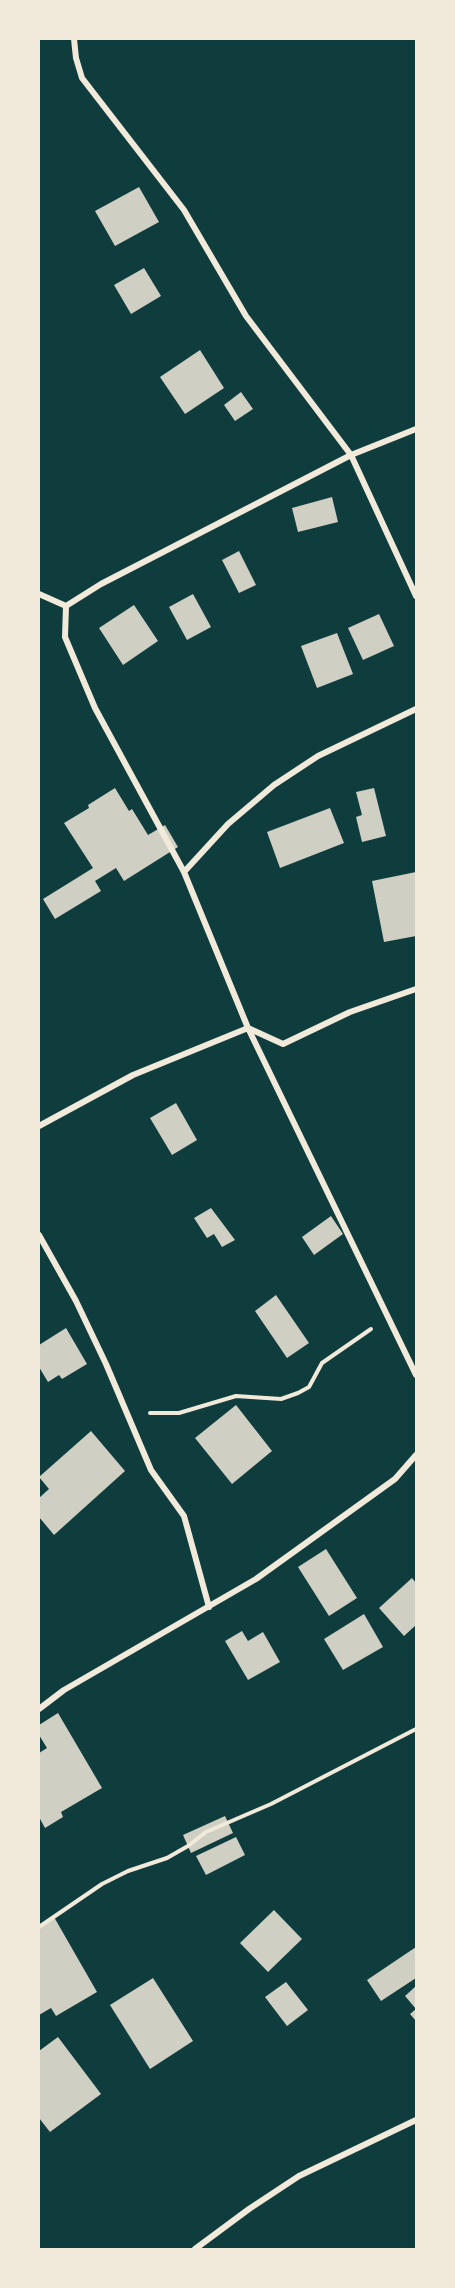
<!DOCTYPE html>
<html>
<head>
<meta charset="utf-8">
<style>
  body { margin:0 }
  #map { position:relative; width:455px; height:2288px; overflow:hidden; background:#0f3d3e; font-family:Cabin,sans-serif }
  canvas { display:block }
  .frame { position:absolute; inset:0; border:40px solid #f1e9da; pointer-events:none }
</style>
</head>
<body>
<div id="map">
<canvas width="455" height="2288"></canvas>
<div class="frame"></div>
</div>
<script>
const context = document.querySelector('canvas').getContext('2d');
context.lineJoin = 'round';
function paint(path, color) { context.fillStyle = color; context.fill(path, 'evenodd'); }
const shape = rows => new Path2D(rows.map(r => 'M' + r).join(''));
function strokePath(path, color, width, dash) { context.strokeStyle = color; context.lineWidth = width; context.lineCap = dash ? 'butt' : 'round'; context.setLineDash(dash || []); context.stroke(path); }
paint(shape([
  [139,187,159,222,115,246,95,211],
  [144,268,161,296,131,314,114,285],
  [200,350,224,388,185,414,160,377],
  [241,392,253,409,235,421,224,405],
  [332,497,338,522,298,532,292,508],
  [239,551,256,585,239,593,222,560],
  [193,594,211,627,187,640,169,607],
  [134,605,158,641,123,665,99,628],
  [379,614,394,646,363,660,348,628],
  [337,633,353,674,317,688,301,646],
  [115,788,129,811,132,809,148,835,165,825,178,847,124,881,116,868,95,881,101,891,55,919,43,899,93,868,64,823,89,808,88,805],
  [374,788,386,836,362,842,356,817,362,815,356,792],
  [330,808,344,843,280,868,267,832],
  [416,872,416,936,384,942,372,881],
  [176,1103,197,1140,172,1155,150,1118],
  [211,1208,235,1240,222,1247,214,1234,207,1238,194,1218],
  [331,1216,343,1234,314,1255,302,1237],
  [276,1295,309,1343,287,1358,255,1311],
  [66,1328,87,1364,62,1379,59,1375,48,1382,39,1367,39,1345],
  [236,1405,272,1451,232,1484,195,1438],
  [91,1431,125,1471,54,1535,39,1517,39,1498,49,1489,39,1477],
  [326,1549,357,1598,329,1616,298,1567],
  [412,1578,416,1583,416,1625,404,1636,379,1608],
  [364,1614,383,1647,343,1670,324,1639],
  [242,1631,248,1641,263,1632,280,1662,248,1680,225,1641],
  [58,1713,102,1788,61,1812,63,1817,45,1828,39,1817,39,1753,47,1748,39,1735,39,1725],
  [225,1816,233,1833,191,1853,183,1835],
  [236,1837,245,1855,206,1875,196,1856],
  [274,1910,302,1939,268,1972,240,1943],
  [54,1917,97,1992,56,2016,51,2008,39,2015,39,1926],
  [416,1947,416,1978,381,2001,367,1980],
  [153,1978,193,2041,150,2069,110,2005],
  [286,1982,308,2010,287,2026,265,1997],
  [416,1986,416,2021,410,2014,416,2009,405,1996],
  [58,2037,101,2094,50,2132,39,2118,39,2051]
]), '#cfcfc3');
strokePath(shape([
  [150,1413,179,1413,236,1396,281,1399,298,1393,309,1387,322,1363,371,1329],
  [39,1927,102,1884,128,1871,167,1858,188,1846,206,1832,271,1804,416,1729]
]), '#f1e9da', 4);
strokePath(shape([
  [74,39,76,58,82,78,184,210,246,316,351,455,416,596],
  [416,429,351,455,101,584,66,606,65,637,95,708,184,872,248,1028,416,1375],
  [39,594,66,606],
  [184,872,228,824,274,785,318,756,416,709],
  [39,1126,133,1075,248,1028,283,1044,350,1012,416,989],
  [39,1235,76,1301,106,1364,151,1470,184,1516,209,1607],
  [39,1709,64,1690,256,1579,395,1479,416,1455],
  [195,2249,249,2209,299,2176,416,2120]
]), '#f1e9da', 6);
</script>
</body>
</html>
